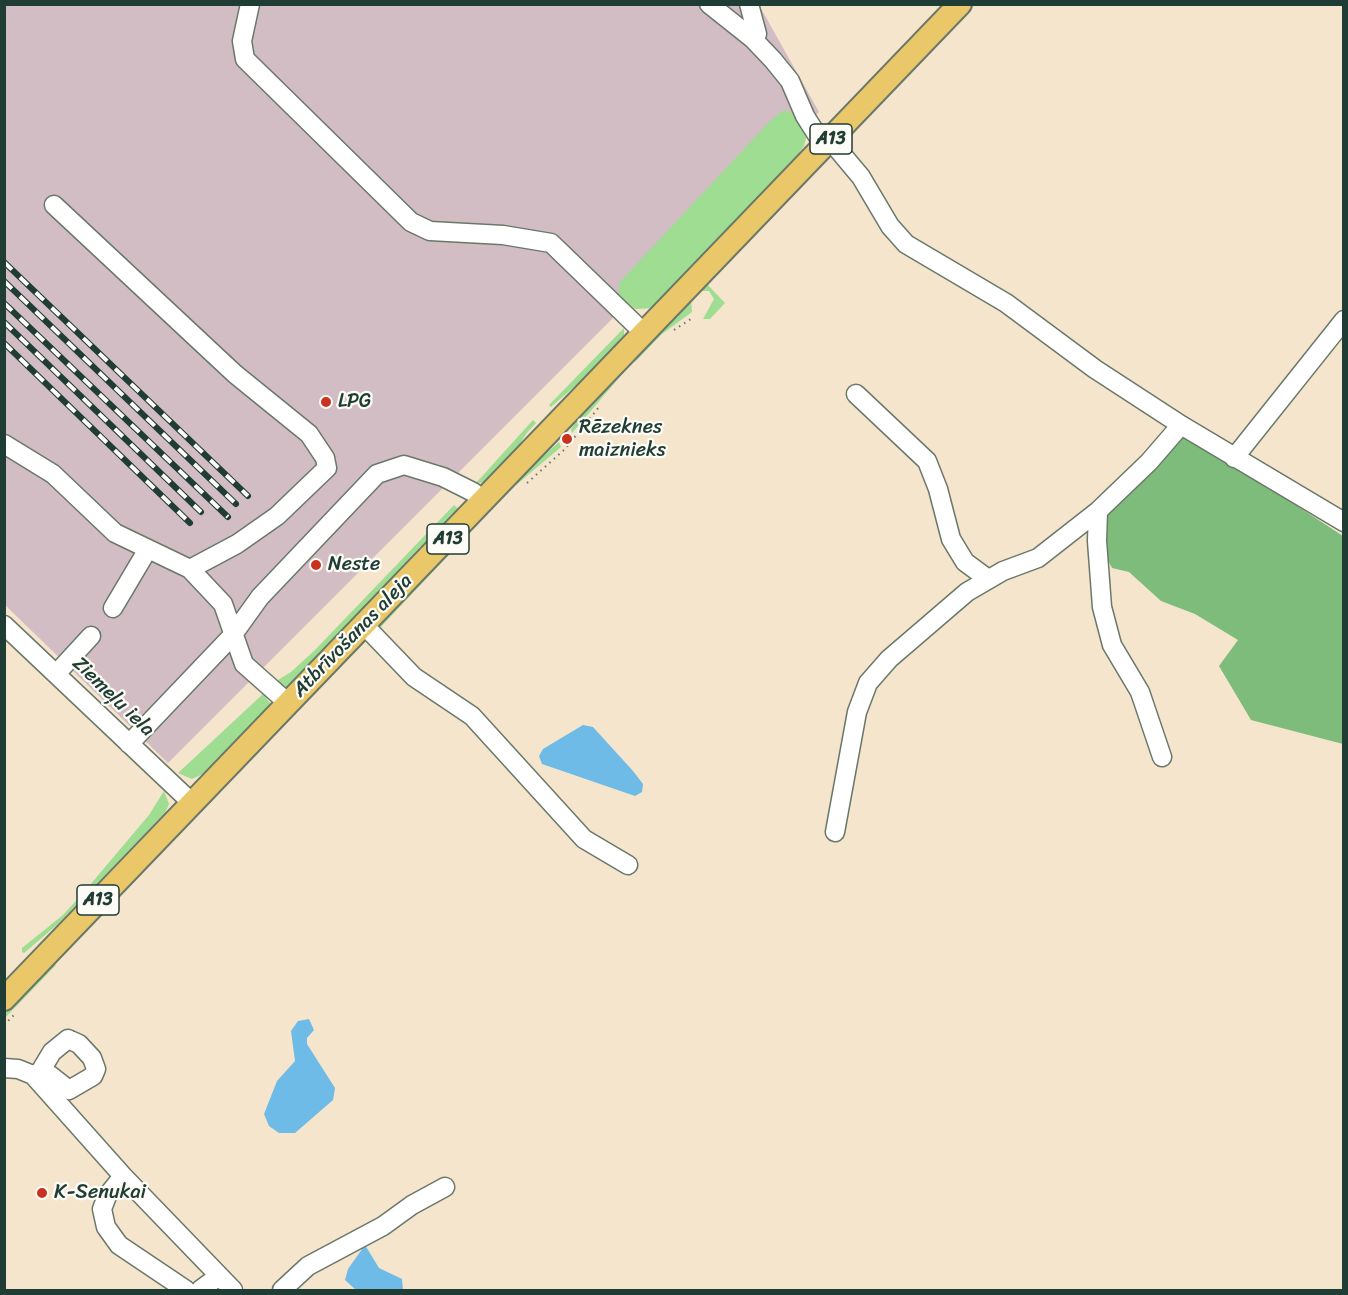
<!DOCTYPE html>
<html>
<head>
<meta charset="utf-8">
<style>
  body { margin:0 }
  #map { position:relative; width:1348px; height:1295px; overflow:hidden; background:#f4e5cc; font-family:Sriracha,sans-serif }
  canvas { display:block }
  .frame { position:absolute; inset:0; border:6px solid #1f3d34; pointer-events:none }
</style>
</head>
<body>
<div id="map">
<canvas width="1348" height="1295"></canvas>
<div class="frame"></div>
</div>
<script>
const context = document.querySelector('canvas').getContext('2d');
context.lineJoin = 'round';
function paint(path, color) { context.fillStyle = color; context.fill(path, 'evenodd'); }
const shape = rows => new Path2D(rows.map(r => 'M' + r).join(''));
function strokePath(path, color, width, dash) { context.strokeStyle = color; context.lineWidth = width; context.lineCap = dash ? 'butt' : 'round'; context.setLineDash(dash || []); context.stroke(path); }
function drawText(font, color, halo, rows, align = 'center') {
  context.font = font + ' Sriracha,sans-serif'; context.lineWidth = 4.5; context.setLineDash([]); context.textBaseline = 'middle'; context.strokeStyle = halo; context.fillStyle = color; for (const [text, x, y, turn = 0] of rows) {
    context.save(); context.translate(x, y); context.rotate((+turn || 0) * Math.PI / 180); context.textAlign = isNaN(turn) ? turn : align; if (halo) context.strokeText(text, 0, 0); context.fillText(text, 0, 0); context.restore();
  }
}
paint(shape([
  [4,5,759,5,819,112,168,763,5,605]
]), '#d2bdc5');
paint(shape([
  [784,110,797,115,807,134,804,146,793,162,656,308,635,309,619,296,619,283,771,120],
  [704,281,725,303,710,319,703,319,714,299,709,291,698,291,691,300,692,312,662,334,635,362,638,352],
  [624,328,624,337,607,358,551,407,549,405],
  [620,372,624,372,572,433,571,429,596,393],
  [533,420,536,423,526,434,512,457,489,482,476,483],
  [559,442,561,447,496,502,498,496],
  [454,505,462,512,420,547,289,688,283,688,273,683,291,672,314,651],
  [474,524,476,526,379,629,378,625],
  [370,637,253,757,62,957,362,640],
  [263,694,270,703,269,709,203,774,192,779,178,773],
  [164,791,169,804,165,813,58,924,24,953,22,952,22,948,63,915,84,892,149,815],
  [52,964,56,965,5,1018,5,1012]
]), '#9edd92');
paint(shape([
  [1177,435,1221,456,1343,536,1343,744,1251,720,1219,666,1238,640,1195,614,1161,601,1129,572,1112,568,1102,549,1101,509]
]), '#7ebc7c');
paint(shape([
  [583,725,593,727,633,771,643,784,642,792,635,796,542,764,539,756,543,749],
  [309,1019,314,1030,307,1038,307,1044,335,1088,333,1100,295,1133,279,1133,269,1126,264,1114,277,1081,295,1061,291,1031,298,1021],
  [365,1245,379,1268,402,1279,403,1290,356,1290,345,1280,348,1269]
]), '#6ebbe8');
const minor = shape([
  [250,4,242,41,245,59,411,222,430,231,503,235,551,243,644,333],
  [709,4,753,39,773,60,790,81,805,116,824,146],
  [749,4,757,34,753,39],
  [830,140,861,177,890,226,906,244,1006,303,1095,369,1181,425,1344,522],
  [54,205,235,374,309,434,325,458,327,468,277,516,237,544,190,569],
  [856,394,927,461,938,489,951,539,965,562,988,579],
  [4,444,53,474,115,533,190,569,223,604,244,664,288,703],
  [1234,458,1344,320],
  [1098,511,1097,541,1102,607,1112,645,1140,692,1162,757],
  [113,608,148,549],
  [4,625,191,802],
  [365,626,414,677,472,716,584,839,628,865],
  [56,674,91,636],
  [129,744,232,636,260,597,377,474,404,465,443,477,473,492,484,501],
  [835,832,857,712,868,683,889,659,967,592,1003,571,1038,558,1098,511,1149,462,1181,425],
  [68,1039,79,1044,92,1058,96,1069,93,1076,69,1090,50,1075,33,1075,40,1072,52,1052,68,1039],
  [4,1068,18,1069,33,1075,123,1176,233,1290],
  [123,1176,107,1196,102,1209,106,1227,119,1245,186,1290],
  [200,1290,219,1276],
  [282,1290,308,1266,383,1226,412,1205,445,1187]
]);
const major = shape([
  [4,999,960,4]
]);
strokePath(minor, '#6a7869', 21);
strokePath(major, '#6a7869', 26);
strokePath(shape([
  [674,330,694,317],
  [527,483,564,450,599,407],
  [4,1025,15,1014]
]), '#6a7869', 2, [1.5, 4.5]);
strokePath(minor, '#fff', 18);
strokePath(major, '#eac769', 22);
const rail = shape([
  [4,262,248,496],
  [4,281,236,504],
  [4,303,228,517],
  [4,322,201,512],
  [4,343,190,523]
]);
strokePath(rail, '#1f3d34', 6);
strokePath(rail, '#fdfcf7', 4, [11]);
for (const [x, y, r, color] of [
  [326,402,6,"#c8321e"],
  [567,439,6,"#c8321e"],
  [316,565,6,"#c8321e"],
  [42,1193,6,"#c8321e"]
]) { const dot = new Path2D(); dot.arc(x, y, r, 0, 2 * Math.PI); context.fillStyle = color; context.fill(dot); strokePath(dot, '#fdfcf7', 2); }
for (const [x, y, w] of [
  [831,139,42],
  [448,539,42],
  [98,900,42]
]) { const box = new Path2D(); box.roundRect(x - w / 2, y - 15, w, 30, 4.5); context.fillStyle = '#fdfcf7'; context.fill(box); strokePath(box, '#1f3d34', 1.5); }
drawText('bold 18px', '#1f3d34', null, [
  ["A13",831,139],
  ["A13",448,539],
  ["A13",98,900]
]);
drawText('20px', '#1f3d34', '#fdfcf7', [
  ["LPG",338,402],
  ["Rēzeknes",579,428],
  ["maiznieks",579,451],
  ["Neste",328,565],
  ["K-Senukai",54,1193]
], 'left');
drawText('20px', '#1f3d34', '#fdfcf7', [
  ["Atbrīvošanas aleja",353,636,-46],
  ["Ziemeļu iela",113,697,44]
]);
</script>
</body>
</html>
